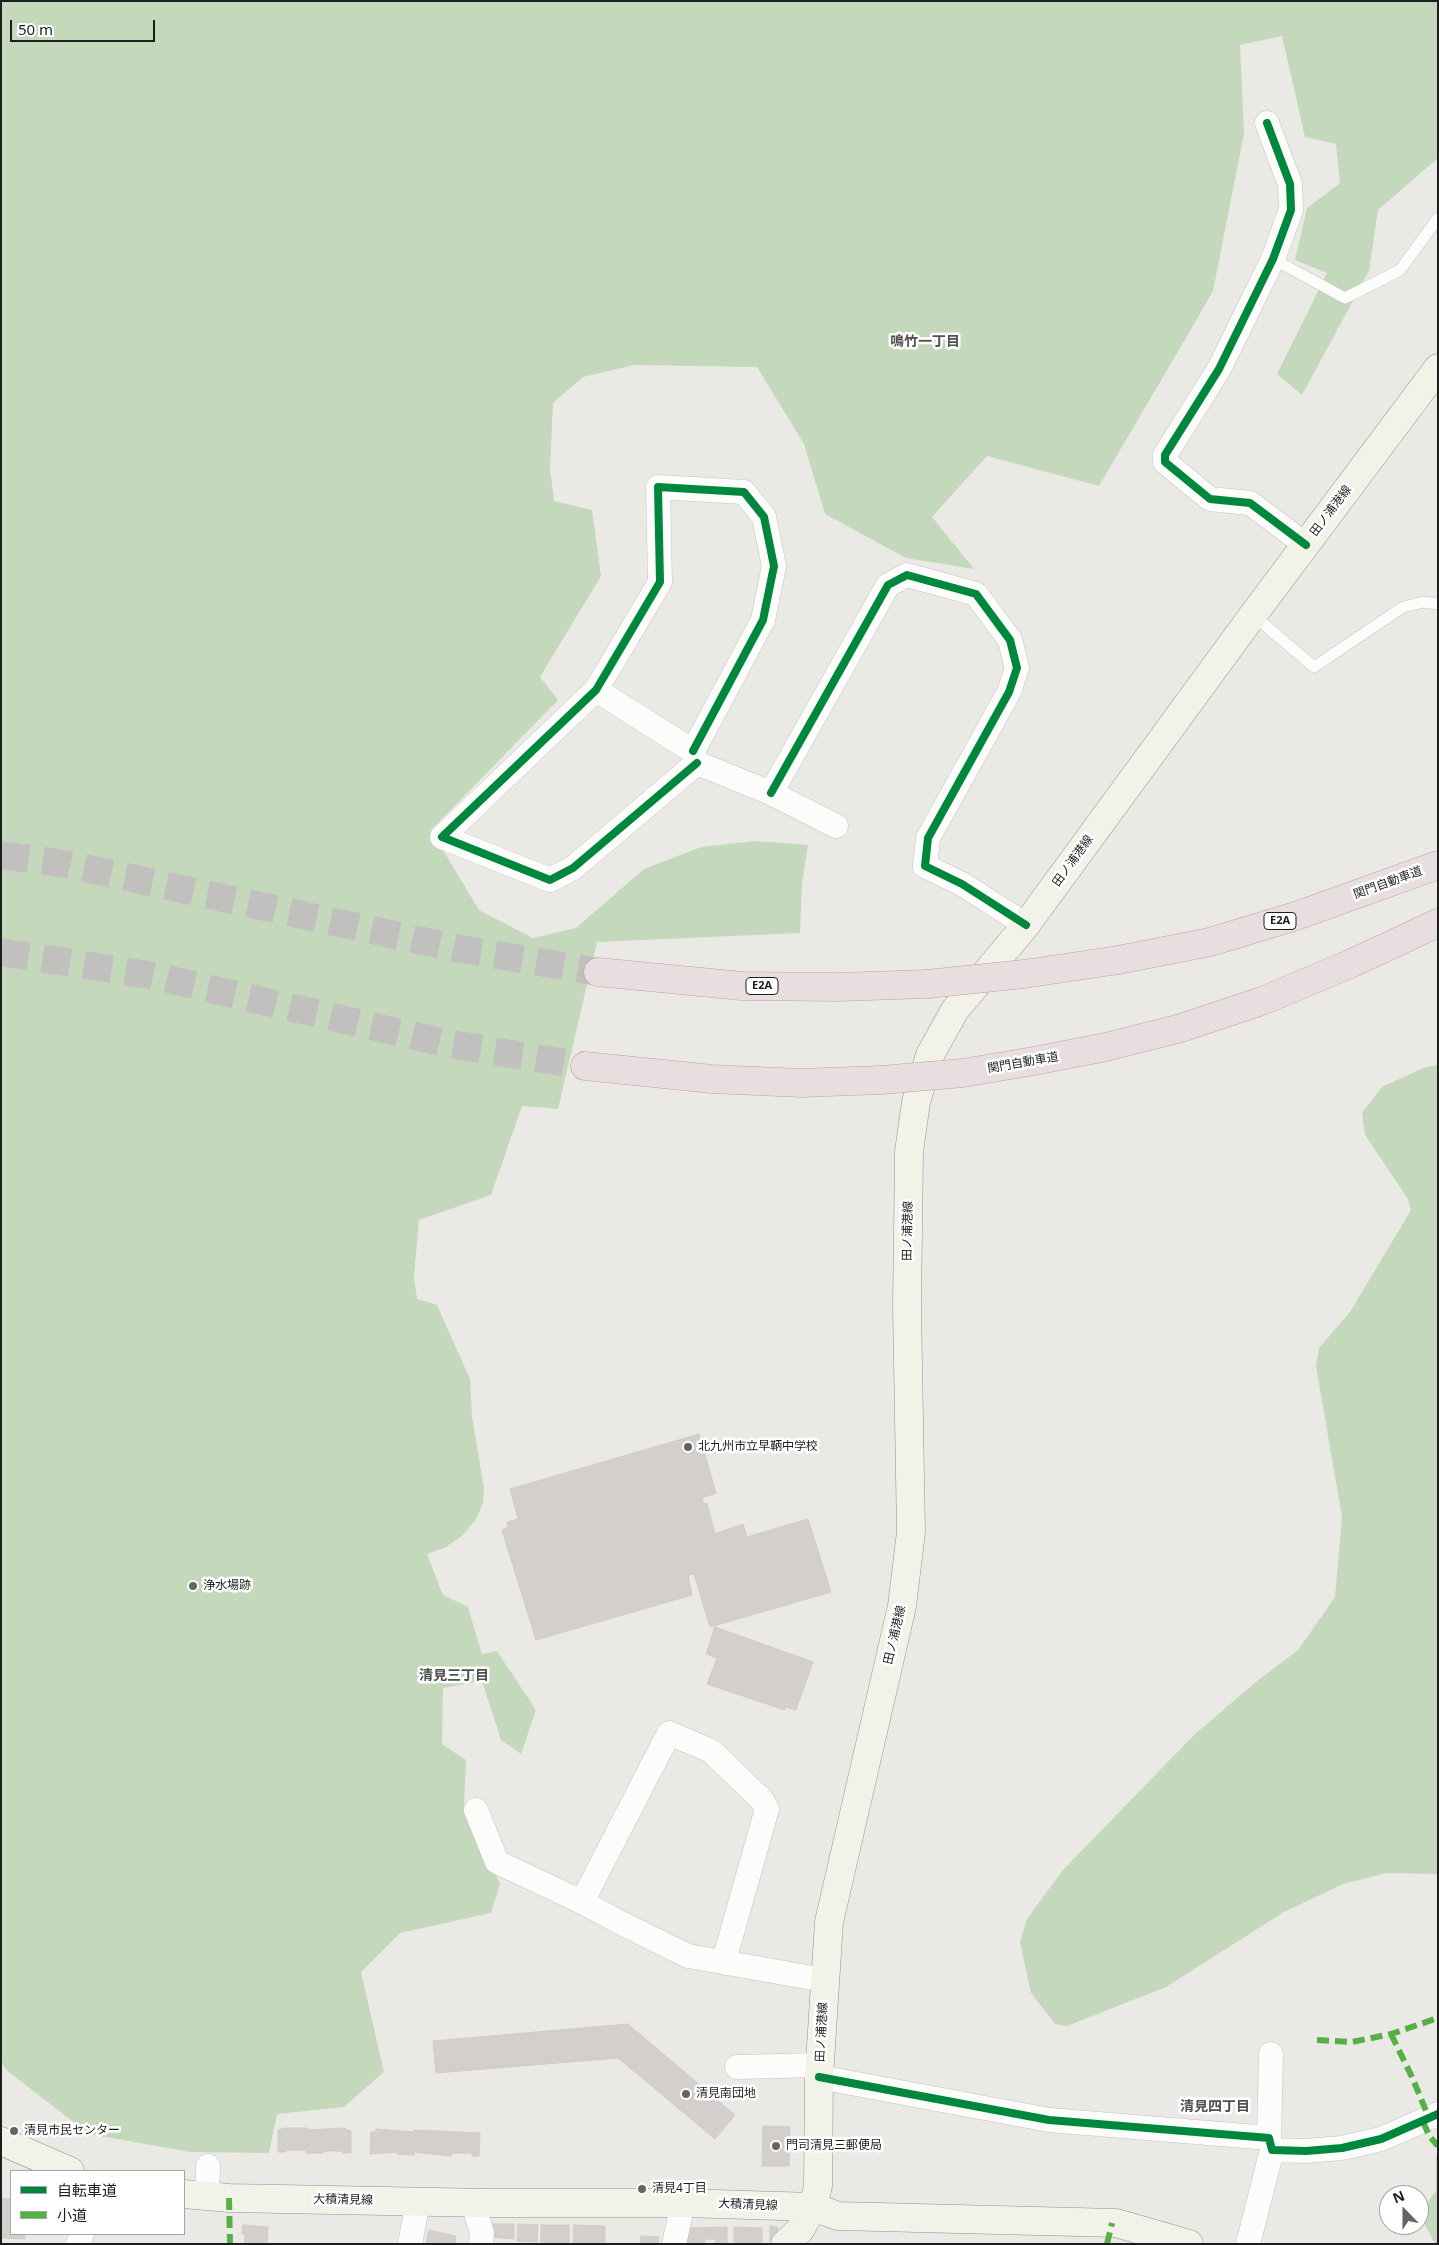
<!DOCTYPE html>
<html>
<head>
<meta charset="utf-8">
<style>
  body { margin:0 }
  #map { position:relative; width:1439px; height:2245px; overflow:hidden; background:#ebe9e6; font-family:"Noto Sans","Noto Sans JP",sans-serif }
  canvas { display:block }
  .frame { position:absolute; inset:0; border:2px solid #1d1d1d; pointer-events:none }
  .legend { position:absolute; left:10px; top:2170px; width:175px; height:65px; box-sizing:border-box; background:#fff; border:1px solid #a5a5a5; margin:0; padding:6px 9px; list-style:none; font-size:15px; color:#1d1d1d }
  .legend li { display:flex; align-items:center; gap:10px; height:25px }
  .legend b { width:25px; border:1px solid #a5a5a5 }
  .north { position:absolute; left:1379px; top:2185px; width:50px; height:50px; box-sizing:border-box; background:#fff; border:1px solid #a5a5a5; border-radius:50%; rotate:338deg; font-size:14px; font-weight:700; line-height:20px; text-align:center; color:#1d1d1d }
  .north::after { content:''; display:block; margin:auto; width:18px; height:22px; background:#656463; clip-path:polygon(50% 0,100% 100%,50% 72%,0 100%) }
  .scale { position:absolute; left:10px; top:20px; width:145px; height:22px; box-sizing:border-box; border:2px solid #1d1d1d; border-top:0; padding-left:6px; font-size:15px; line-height:18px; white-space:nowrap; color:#1d1d1d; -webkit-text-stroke:4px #fff; paint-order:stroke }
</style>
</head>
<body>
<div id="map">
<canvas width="1439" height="2245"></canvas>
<div class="frame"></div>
<ul class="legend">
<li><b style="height:6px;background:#00873e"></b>自転車道</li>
<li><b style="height:6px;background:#55b145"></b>小道</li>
</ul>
<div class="north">N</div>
<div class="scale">50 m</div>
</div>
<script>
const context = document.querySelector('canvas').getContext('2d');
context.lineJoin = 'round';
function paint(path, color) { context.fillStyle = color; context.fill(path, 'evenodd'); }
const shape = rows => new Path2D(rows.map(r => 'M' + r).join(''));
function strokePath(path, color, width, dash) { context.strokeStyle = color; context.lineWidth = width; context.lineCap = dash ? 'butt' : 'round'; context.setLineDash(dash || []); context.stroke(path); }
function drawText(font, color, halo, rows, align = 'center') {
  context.font = font + ' "Noto Sans","Noto Sans JP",sans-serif'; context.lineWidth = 5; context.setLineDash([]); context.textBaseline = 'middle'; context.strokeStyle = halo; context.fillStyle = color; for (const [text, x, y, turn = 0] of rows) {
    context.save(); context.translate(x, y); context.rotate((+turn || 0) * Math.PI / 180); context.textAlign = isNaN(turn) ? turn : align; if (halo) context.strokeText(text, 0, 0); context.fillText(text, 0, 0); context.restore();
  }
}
paint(shape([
  [1,1,1438,1,1438,158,1378,210,1369,271,1302,395,1277,374,1327,273,1295,260,1307,208,1340,183,1336,144,1305,137,1282,36,1240,45,1244,134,1213,291,1183,343,1099,486,987,456,932,517,974,569,906,558,825,514,804,444,757,367,634,365,583,377,553,403,550,468,554,501,592,510,601,576,540,677,558,700,431,830,479,910,533,938,576,928,644,869,701,847,755,841,808,845,802,883,800,933,597,942,558,1109,522,1106,491,1195,419,1220,414,1276,417,1299,437,1305,470,1379,472,1416,484,1489,483,1503,476,1519,463,1535,446,1547,427,1554,443,1595,468,1607,482,1654,497,1651,536,1710,521,1754,501,1740,482,1681,443,1688,442,1744,466,1760,464,1806,500,1884,491,1913,400,1933,361,1972,384,2072,344,2107,277,2114,269,2153,190,2152,89,2134,5,2069,1,2060],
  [1438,1065,1438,1874,1387,1873,1343,1884,1284,1912,1166,1987,1067,2026,1055,2024,1031,1993,1020,1942,1027,1919,1062,1871,1195,1734,1256,1682,1298,1650,1335,1597,1342,1517,1316,1366,1319,1348,1350,1312,1411,1210,1408,1199,1365,1135,1362,1113,1382,1087,1423,1068],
  [1438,2155,1438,2244,1435,2244,1419,2213,1436,2191,1436,2156]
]), '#c4d9bb');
const building = shape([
  [699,1434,716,1493,702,1498,704,1504,707,1503,715,1534,743,1524,747,1537,808,1519,831,1592,710,1627,694,1574,688,1575,692,1595,536,1640,502,1530,508,1527,507,1522,518,1519,510,1489,699,1434],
  [715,1627,813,1662,796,1710,785,1707,785,1710,707,1684,717,1658,706,1654,715,1627],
  [628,2024,735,2115,715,2139,618,2058,436,2073,433,2041,628,2024],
  [763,2126,790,2127,789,2166,762,2166,763,2126],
  [285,2128,308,2128,309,2130,343,2128,351,2131,351,2153,342,2153,342,2151,323,2151,323,2153,306,2153,306,2150,286,2150,286,2152,278,2152,278,2130,285,2128],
  [376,2129,414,2132,414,2130,480,2133,479,2156,472,2156,472,2153,452,2153,451,2156,414,2152,414,2155,397,2154,397,2152,370,2154,371,2132,376,2132,376,2129],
  [1,2199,11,2199,11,2234,25,2234,25,2239,1,2238,1,2199],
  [491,2224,514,2224,514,2239,490,2237,491,2224],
  [518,2224,538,2225,537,2242,517,2241,518,2224],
  [243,2225,268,2227,267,2244,244,2244,245,2234,242,2234,243,2225],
  [541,2225,569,2225,569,2244,541,2244,541,2225],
  [574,2225,605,2226,605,2244,573,2244,574,2225],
  [770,2226,777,2227,779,2233,770,2241,770,2226],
  [727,2227,727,2244,715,2244,716,2239,705,2239,705,2244,684,2244,690,2228,727,2227],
  [734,2227,762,2228,762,2244,734,2244,734,2227],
  [429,2230,456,2236,455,2244,426,2244,429,2230],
  [641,2236,659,2237,658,2244,640,2244,641,2236]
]);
paint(building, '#d2cfcc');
strokePath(building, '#cecbc7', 1);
strokePath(shape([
  [1,855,66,864,460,949,598,972],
  [1,952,150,975,445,1043,585,1066]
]), '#c2c0be', 28, [28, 14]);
const lane = shape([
  [1273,259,1345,298,1400,270,1438,218],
  [1253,615,1314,667,1403,607,1423,602,1438,604]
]);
const street = shape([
  [1267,123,1290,184,1291,210,1273,259,1219,369,1165,455,1165,462,1210,499,1250,503,1306,545],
  [596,690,693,751,697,763,771,793,836,826],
  [693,751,763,620,774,566,764,517,744,492,658,487,660,582,596,690,442,837,550,880,573,868,697,763],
  [771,793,888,585,907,575,976,594,1010,640,1017,668,1009,692,928,838,925,866,962,884,1026,925],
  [476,1810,497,1862,582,1902,623,1924,688,1956,824,1980],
  [582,1902,669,1733,711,1751,762,1800,767,1809,727,1950,726,1963],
  [737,2067,820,2065],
  [819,2077,1049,2120,1269,2138,1272,2150,1306,2151,1342,2148,1381,2139,1438,2114],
  [1269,2138,1271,2054],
  [207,2197,208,2166],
  [478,2202,477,2217,482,2233,481,2244],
  [78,2244,82,2234],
  [410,2244,418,2201],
  [674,2244,683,2203],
  [1248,2244,1272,2150]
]);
const secondary = shape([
  [1,2141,70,2171],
  [184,2194,229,2198,488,2203,683,2203,813,2207,838,2216,1116,2223,1189,2244],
  [785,2244,800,2230,813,2207,818,2186,819,2077,829,1922,902,1606,911,1532,907,1306,909,1152,916,1102,930,1055,955,1010,1026,925,1253,615,1438,368]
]);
const highway = shape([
  [1118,960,1210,942,1296,916,1438,865],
  [598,972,742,986,839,987,927,984],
  [1181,1028,1262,1001,1350,964,1438,923],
  [585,1066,712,1079,801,1083,881,1080]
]);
strokePath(lane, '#c4c3c2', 12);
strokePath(street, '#c4c3c2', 25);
strokePath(secondary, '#91947e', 29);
strokePath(highway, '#bf9ea6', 29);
strokePath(lane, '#fcfcfb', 11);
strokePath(street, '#fcfcfb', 24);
strokePath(secondary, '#f2f2e9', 28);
strokePath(highway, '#e9dedf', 28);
const highwayBridge = shape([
  [927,984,1024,974,1118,960],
  [881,1080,963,1073,1034,1061,1106,1047,1181,1028]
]);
strokePath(highwayBridge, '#bf9ea6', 29, []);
strokePath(highwayBridge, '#e9dedf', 28);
strokePath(shape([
  [1391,2034,1412,2077,1429,2118],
  [1317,2040,1352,2042,1391,2034,1438,2018],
  [1423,2122,1430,2137,1438,2146],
  [229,2198,230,2244],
  [1107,2244,1112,2223]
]), '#55b145', 6, [12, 6]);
strokePath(shape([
  [1267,123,1290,184,1291,210,1273,259,1219,369,1165,455,1165,462,1210,499,1250,503,1306,545],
  [693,751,763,620,774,566,764,517,744,492,658,487,660,582,596,690,442,837,550,880,573,868,697,763],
  [771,793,888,585,907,575,976,594,1010,640,1017,668,1009,692,928,838,925,866,962,884,1026,925],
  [819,2077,1049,2120,1269,2138,1272,2150,1306,2151,1342,2148,1381,2139,1438,2114]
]), '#00873e', 8);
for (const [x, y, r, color] of [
  [688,1447,5,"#656463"],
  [193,1586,5,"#656463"],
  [686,2094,5,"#656463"],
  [14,2131,5,"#656463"],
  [776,2146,5,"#656463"],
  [642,2189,5,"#656463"]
]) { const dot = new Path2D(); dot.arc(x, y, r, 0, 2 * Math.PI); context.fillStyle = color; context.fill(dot); strokePath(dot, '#fff', 2); }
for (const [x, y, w] of [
  [1280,921,32],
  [762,986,32]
]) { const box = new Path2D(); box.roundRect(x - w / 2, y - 8.5, w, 17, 4); context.fillStyle = '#fff'; context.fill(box); strokePath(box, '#1d1d1d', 1); }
drawText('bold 11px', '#1d1d1d', null, [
  ["E2A",1280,921],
  ["E2A",762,986]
]);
drawText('12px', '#1d1d1d', '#fff', [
  ["田ノ浦港線",1331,511,-53],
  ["田ノ浦港線",1073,861,-54],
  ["関門自動車道",1388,883,-20],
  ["関門自動車道",1023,1063,-10],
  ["田ノ浦港線",908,1231,-89],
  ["田ノ浦港線",895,1635,-77],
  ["田ノ浦港線",822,2032,-87],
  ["大積清見線",343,2200,1],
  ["大積清見線",748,2205,2]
]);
drawText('12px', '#1d1d1d', '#fff', [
  ["北九州市立早鞆中学校",698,1447],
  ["浄水場跡",203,1586],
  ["清見南団地",696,2094],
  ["清見市民センター",24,2131],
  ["門司清見三郵便局",786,2146],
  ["清見4丁目",652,2189]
], 'left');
drawText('bold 14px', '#505050', '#fff', [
  ["鳴竹一丁目",925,342],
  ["清見三丁目",454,1676],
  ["清見四丁目",1215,2107]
]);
</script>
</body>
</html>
